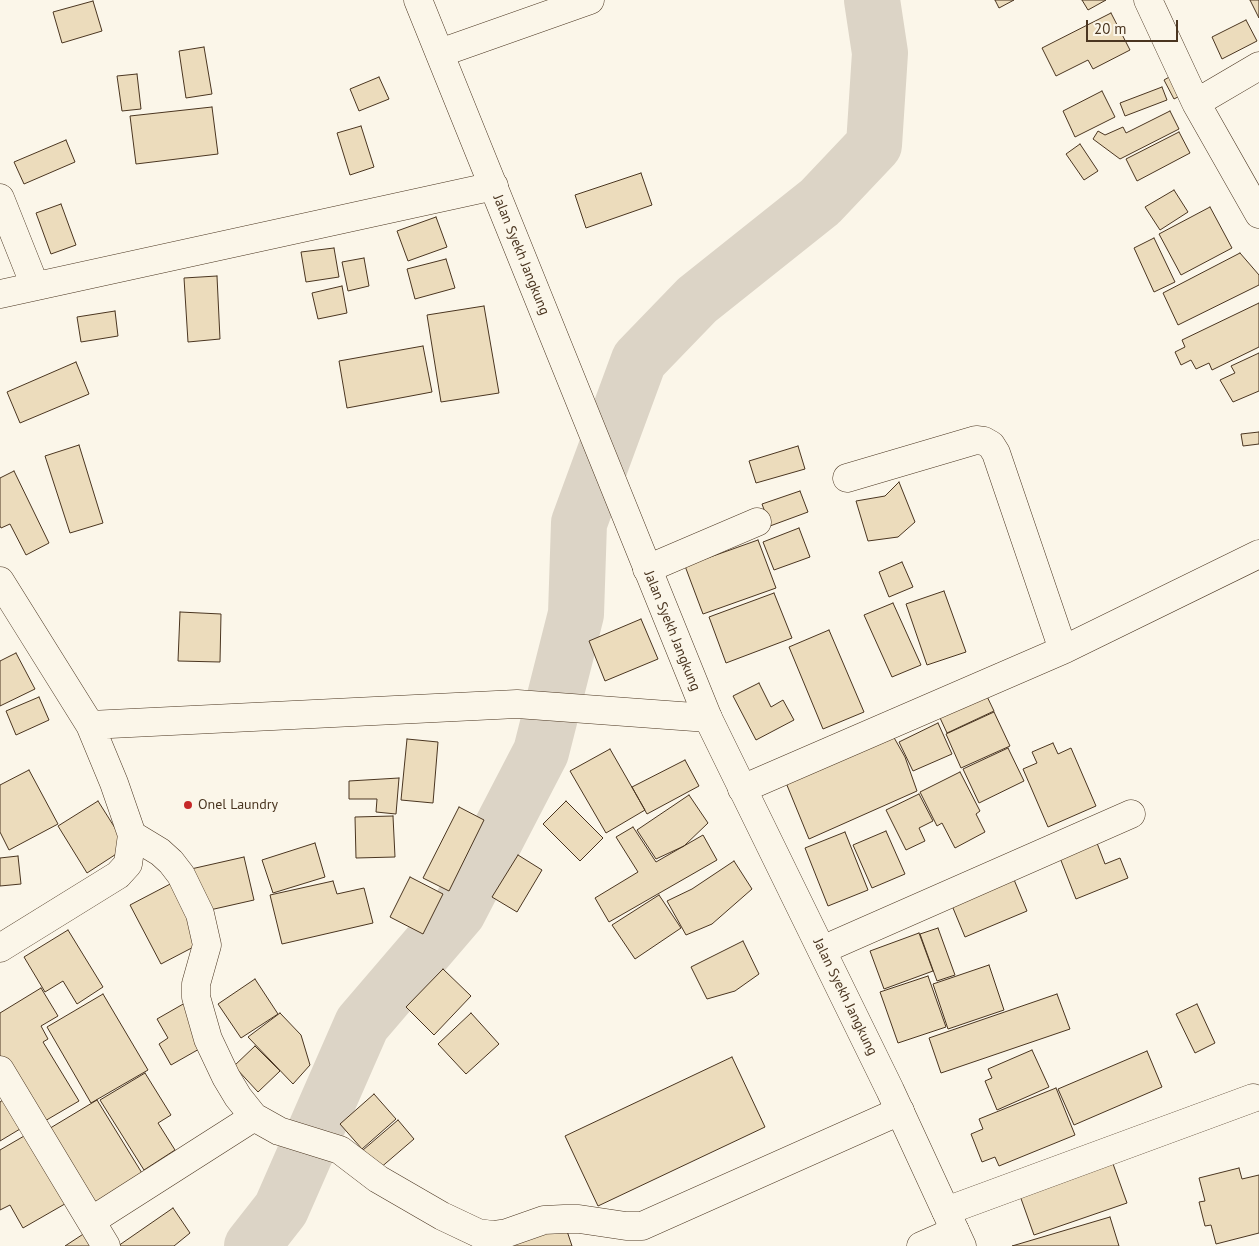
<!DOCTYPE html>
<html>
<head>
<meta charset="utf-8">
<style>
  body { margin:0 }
  #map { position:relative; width:1259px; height:1246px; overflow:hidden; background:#fbf6e9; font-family:"PT Sans",sans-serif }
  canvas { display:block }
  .scale { position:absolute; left:1086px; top:20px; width:92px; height:22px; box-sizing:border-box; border:2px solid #4a3520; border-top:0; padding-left:6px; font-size:15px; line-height:18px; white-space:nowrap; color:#4a3520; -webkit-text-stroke:4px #fbf6e9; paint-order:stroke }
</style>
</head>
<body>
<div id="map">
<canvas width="1259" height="1246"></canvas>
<div class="scale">20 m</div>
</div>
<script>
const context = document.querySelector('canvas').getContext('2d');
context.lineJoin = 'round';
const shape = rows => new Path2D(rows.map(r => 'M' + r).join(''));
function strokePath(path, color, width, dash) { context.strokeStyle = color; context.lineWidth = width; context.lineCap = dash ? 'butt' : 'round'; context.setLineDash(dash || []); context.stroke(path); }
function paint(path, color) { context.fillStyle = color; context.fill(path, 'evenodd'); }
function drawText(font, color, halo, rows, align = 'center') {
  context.font = font + ' "PT Sans",sans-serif'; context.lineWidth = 4; context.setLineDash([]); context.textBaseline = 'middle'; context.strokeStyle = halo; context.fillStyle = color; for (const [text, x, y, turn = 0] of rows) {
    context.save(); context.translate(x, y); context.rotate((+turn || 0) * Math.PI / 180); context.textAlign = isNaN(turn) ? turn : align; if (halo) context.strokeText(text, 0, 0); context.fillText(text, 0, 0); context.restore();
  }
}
strokePath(shape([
  [252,1246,281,1209,362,1024,458,912,541,752,576,614,579,523,639,360,697,300,820,202,874,145,880,53,872,0]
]), '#dcd4c6', 56);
const building = shape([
  [995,0,1014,0,999,8,995,0],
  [1082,0,1106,0,1088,10,1082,0],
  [1250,0,1259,0,1259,18,1250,0],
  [93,1,102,31,62,43,53,12,93,1],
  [1111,13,1130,50,1093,69,1088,60,1056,76,1042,48,1111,13],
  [1246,20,1257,41,1222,59,1212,37,1246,20],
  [204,47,212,94,186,98,179,51,204,47],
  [1178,72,1189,91,1174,99,1164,80,1178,72],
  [137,74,141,109,122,111,117,76,137,74],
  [379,77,389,99,359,111,350,89,379,77],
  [1162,87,1167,100,1125,116,1120,103,1162,87],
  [1102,91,1115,117,1075,137,1063,111,1102,91],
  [212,107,218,154,136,164,130,116,212,107],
  [1170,111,1179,129,1120,159,1093,139,1098,131,1105,135,1123,127,1126,133,1170,111],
  [361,126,374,167,350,175,337,133,361,126],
  [1179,132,1190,153,1137,181,1126,159,1179,132],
  [66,140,75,162,24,184,14,162,66,140],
  [1080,144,1098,171,1084,180,1066,154,1080,144],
  [641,173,652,205,586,228,575,195,641,173],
  [1174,190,1188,212,1160,230,1145,207,1174,190],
  [61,204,76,245,51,254,36,213,61,204],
  [1210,207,1232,248,1181,275,1159,234,1210,207],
  [436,217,447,247,408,261,397,231,436,217],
  [1154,238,1175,282,1154,292,1134,248,1154,238],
  [334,248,339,277,306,282,301,252,334,248],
  [1240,253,1259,275,1259,285,1178,325,1163,293,1240,253],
  [364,258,369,286,348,291,342,262,364,258],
  [446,259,455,288,415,299,407,269,446,259],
  [217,276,220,339,188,342,184,278,217,276],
  [342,286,347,313,318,319,312,293,342,286],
  [1259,303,1259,347,1212,370,1209,363,1196,369,1191,360,1181,365,1175,352,1185,347,1182,340,1259,303],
  [484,306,499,393,441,402,427,315,484,306],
  [115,311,118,336,81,342,77,317,115,311],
  [423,346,432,392,347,408,339,361,423,346],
  [1259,353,1259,391,1233,402,1220,380,1235,373,1231,366,1259,353],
  [76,362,89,394,20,423,7,392,76,362],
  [1259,432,1259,444,1243,446,1241,434,1259,432],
  [79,445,103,523,70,533,45,456,79,445],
  [798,446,805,469,756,483,749,461,798,446],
  [14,471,49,543,26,555,10,524,1,528,0,526,0,478,14,471],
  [899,482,915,522,898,537,868,541,856,501,885,496,899,482],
  [800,491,808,512,770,526,762,504,800,491],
  [799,528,810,557,774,570,763,542,799,528],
  [758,540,776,588,703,614,685,566,758,540],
  [902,562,913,587,889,597,879,572,902,562],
  [944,591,966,652,927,665,906,604,944,591],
  [774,593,792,638,726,663,709,617,774,593],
  [893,603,921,665,892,677,864,615,893,603],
  [180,612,221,614,220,662,178,661,180,612],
  [641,619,658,659,605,681,589,641,641,619],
  [829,630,864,712,823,729,789,647,829,630],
  [16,653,35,689,0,706,0,661,16,653],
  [759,683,771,707,783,700,794,720,756,740,733,696,759,683],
  [982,686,994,711,947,733,935,707,982,686],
  [39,697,49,720,16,735,6,711,39,697],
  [994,712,1010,746,961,768,946,734,994,712],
  [938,723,952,754,913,771,899,742,938,723],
  [888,727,905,757,917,791,809,839,782,773,888,727],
  [407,739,438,742,433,803,401,800,407,739],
  [1053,743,1058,754,1071,748,1096,806,1048,827,1023,769,1037,763,1032,752,1053,743],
  [1008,748,1024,781,979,803,963,769,1008,748],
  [610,749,645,810,606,833,570,771,610,749],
  [685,760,699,786,647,814,632,787,685,760],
  [29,770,58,824,9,850,0,832,0,785,29,770],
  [960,772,980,811,976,814,985,832,955,848,942,823,937,826,920,792,960,772],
  [399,778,396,814,376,812,377,799,349,799,349,781,399,778],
  [919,794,933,821,919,828,925,841,906,850,886,810,919,794],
  [689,795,708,823,684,846,656,859,637,830,689,795],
  [98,801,127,847,87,873,58,826,98,801],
  [566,801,603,838,580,861,543,824,566,801],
  [459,807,484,820,449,891,423,878,459,807],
  [393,816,395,857,356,858,355,817,393,816],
  [633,827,656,862,703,835,717,860,609,922,595,898,638,872,616,837,633,827],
  [886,831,905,874,872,888,853,845,886,831],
  [845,832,868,890,828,906,805,848,845,832],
  [315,843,325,877,273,893,262,860,315,843],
  [1097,843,1105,864,1120,858,1128,878,1076,899,1060,858,1097,843],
  [518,855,542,870,517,912,492,897,518,855],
  [18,856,21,884,0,886,0,858,18,856],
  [244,857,254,900,201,912,191,869,244,857],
  [734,861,752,889,712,924,686,935,667,901,692,889,734,861],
  [1010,870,1027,911,965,937,948,896,1010,870],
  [410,877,443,894,423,934,390,917,410,877],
  [333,881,337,894,364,888,373,923,282,944,270,895,333,881],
  [174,882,205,941,161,964,130,905,174,882],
  [659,895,681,928,635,959,612,925,659,895],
  [938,928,955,975,937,981,920,934,938,928],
  [68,930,103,987,77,1004,63,981,45,992,24,957,68,930],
  [919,933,933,971,884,989,870,951,919,933],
  [743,941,759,974,735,991,707,999,691,967,743,941],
  [989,965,1004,1010,948,1029,933,984,989,965],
  [443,969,471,996,434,1035,406,1007,443,969],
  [928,976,946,1027,898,1043,880,992,928,976],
  [255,979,278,1014,241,1038,218,1004,255,979],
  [41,988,58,1016,41,1026,48,1039,43,1042,79,1101,38,1125,0,1062,0,1013,41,988],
  [103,994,148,1070,91,1103,47,1027,103,994],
  [1057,994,1070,1029,941,1073,929,1038,1057,994],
  [185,1003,208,1044,171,1065,159,1044,168,1038,157,1019,185,1003],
  [1197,1004,1215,1043,1195,1053,1176,1014,1197,1004],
  [280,1013,301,1035,310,1065,293,1084,248,1037,280,1013],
  [471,1013,499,1044,466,1074,438,1044,471,1013],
  [255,1046,280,1071,258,1092,234,1066,255,1046],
  [1032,1050,1049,1087,997,1110,985,1081,992,1078,988,1069,1032,1050],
  [1147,1051,1162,1087,1074,1125,1058,1089,1147,1051],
  [732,1057,765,1127,598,1206,565,1136,732,1057],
  [145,1073,171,1115,158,1123,175,1150,144,1170,100,1100,145,1073],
  [1056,1088,1075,1135,999,1166,995,1157,982,1162,971,1134,983,1129,979,1119,1056,1088],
  [374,1094,396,1119,362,1149,340,1124,374,1094],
  [3,1100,20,1129,0,1141,0,1102,3,1100],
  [97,1100,145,1178,89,1211,42,1133,97,1100],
  [398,1120,414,1139,379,1169,363,1150,398,1120],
  [31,1132,70,1201,23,1228,10,1205,0,1210,0,1150,31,1132],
  [1112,1161,1127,1203,1034,1235,1019,1193,1112,1161],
  [1239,1168,1242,1179,1259,1175,1259,1233,1216,1244,1211,1225,1205,1226,1199,1202,1205,1201,1199,1178,1239,1168],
  [173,1208,190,1233,174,1246,118,1246,173,1208],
  [1110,1217,1119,1246,1012,1246,1110,1217],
  [565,1225,572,1246,502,1246,565,1225],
  [91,1229,102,1246,65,1246,91,1229]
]);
paint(building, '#ecdcbc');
strokePath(building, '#4a3520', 1);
const minor = shape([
  [1148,0,1196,103,1259,214],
  [440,53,590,0],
  [1196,103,1259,66],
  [0,198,35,286],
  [0,294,494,186],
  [647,569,757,522],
  [0,581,90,725,114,783,132,835,128,864,118,875,0,948],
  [1063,650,1259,554],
  [90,725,517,704,708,718],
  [742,789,1063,650,996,453,991,445,984,441,976,440,847,478],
  [132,835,160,852,171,862,181,875,200,914,207,945,196,984,196,997,208,1039,226,1077,238,1097,254,1117,279,1131,340,1150,378,1179,442,1216,478,1233,493,1235,507,1233,544,1220,564,1219,579,1219,626,1226,642,1226,900,1111],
  [822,950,1131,814],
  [0,1070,106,1246],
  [946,1211,1253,1098],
  [91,1221,254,1117],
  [921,1246,955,1231]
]);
const secondary = shape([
  [418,0,708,718,890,1090,962,1246]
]);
strokePath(minor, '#4a3520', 29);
strokePath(secondary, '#4a3520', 29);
strokePath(minor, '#fbf6e9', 28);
strokePath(secondary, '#fbf6e9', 28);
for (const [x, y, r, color] of [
  [188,805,5,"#c62828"]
]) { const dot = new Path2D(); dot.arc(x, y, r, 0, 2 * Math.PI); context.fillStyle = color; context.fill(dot); strokePath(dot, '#fbf6e9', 2); }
drawText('14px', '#4a3520', '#fbf6e9', [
  ["Jalan Syekh Jangkung",521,255,68],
  ["Jalan Syekh Jangkung",672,631,68],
  ["Jalan Syekh Jangkung",845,997,64]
]);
drawText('14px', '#4a3520', '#fbf6e9', [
  ["Onel Laundry",198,805]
], 'left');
</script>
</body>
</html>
